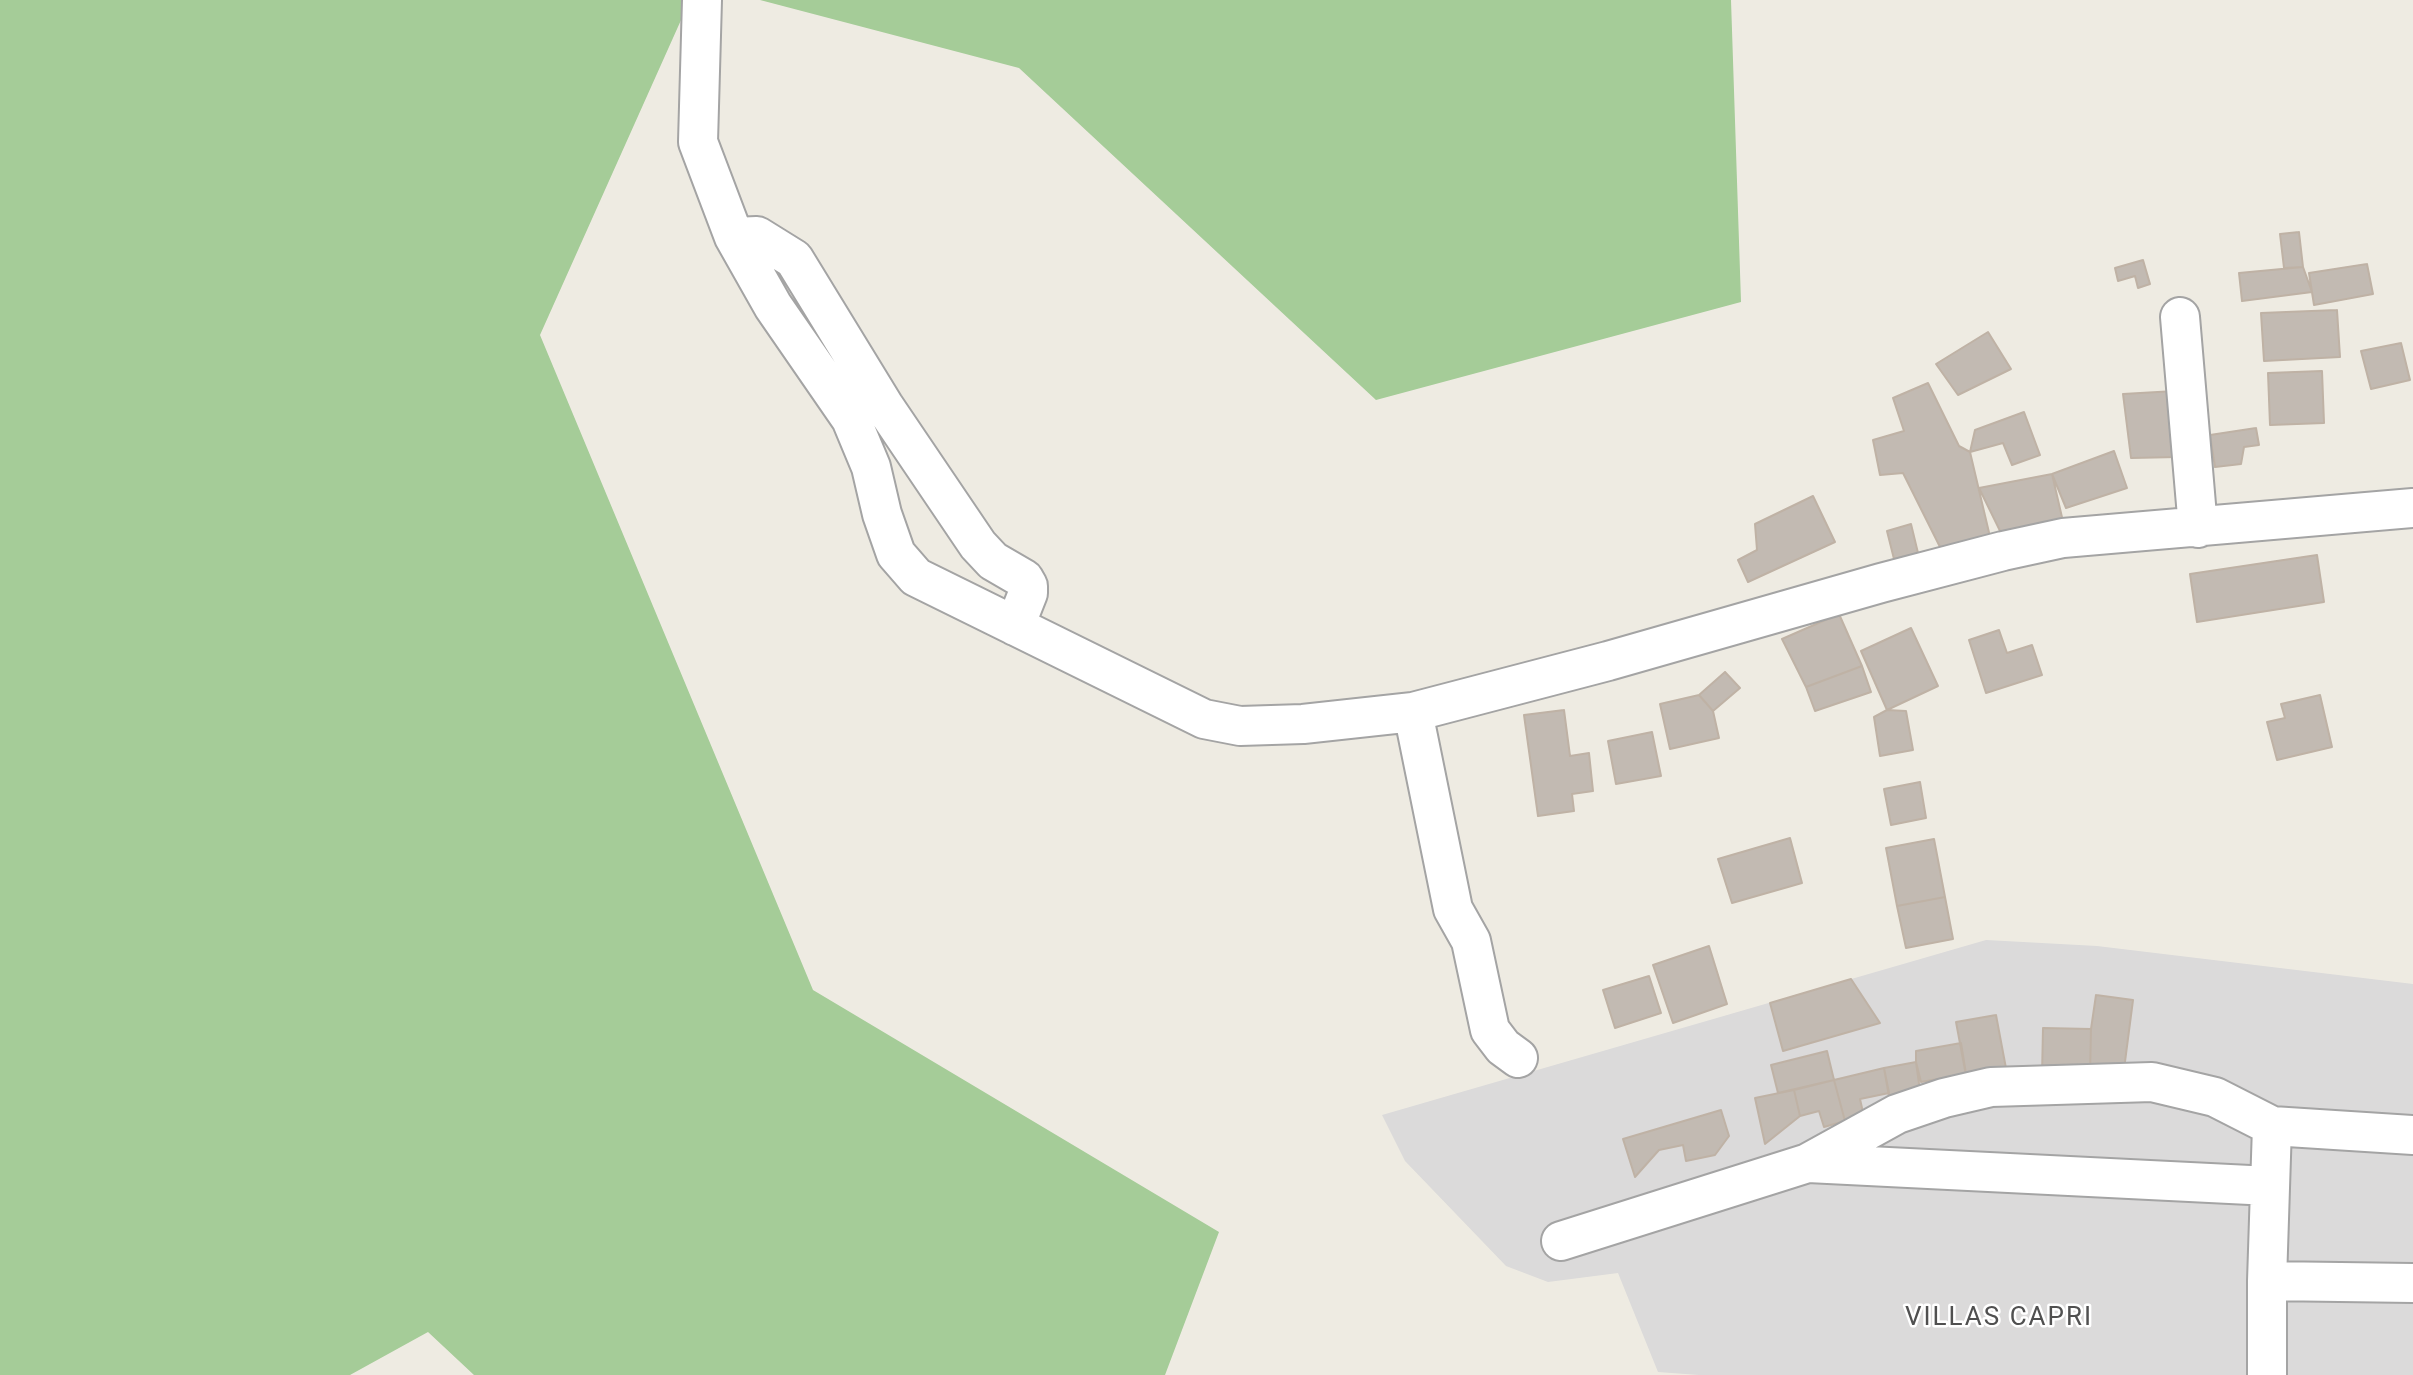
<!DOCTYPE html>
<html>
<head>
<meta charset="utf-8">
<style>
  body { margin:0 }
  canvas { display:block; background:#eeebe2 }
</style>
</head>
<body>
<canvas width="2413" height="1375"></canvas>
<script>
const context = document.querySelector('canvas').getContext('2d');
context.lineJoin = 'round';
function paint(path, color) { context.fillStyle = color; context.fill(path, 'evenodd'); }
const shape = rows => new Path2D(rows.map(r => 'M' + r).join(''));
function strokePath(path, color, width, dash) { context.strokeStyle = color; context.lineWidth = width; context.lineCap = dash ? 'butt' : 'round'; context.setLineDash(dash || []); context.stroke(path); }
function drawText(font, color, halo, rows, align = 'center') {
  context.font = font + ' Roboto,sans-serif'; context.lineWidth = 5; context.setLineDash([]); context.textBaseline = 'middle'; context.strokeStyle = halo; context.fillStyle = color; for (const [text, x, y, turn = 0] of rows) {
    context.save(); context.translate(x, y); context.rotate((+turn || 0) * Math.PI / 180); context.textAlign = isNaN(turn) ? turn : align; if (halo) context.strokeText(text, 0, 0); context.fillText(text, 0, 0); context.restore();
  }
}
paint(shape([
  [1986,940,2097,946,2413,984,2413,1375,1699,1375,1658,1372,1618,1273,1548,1282,1506,1266,1405,1161,1382,1115]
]), '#dbdada');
paint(shape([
  [0,0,690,0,540,335,813,990,1219,1232,1165,1375,474,1375,428,1332,350,1375,0,1375],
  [760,0,1731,0,1741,302,1376,400,1019,68]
]), '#a5cc98');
const building = shape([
  [2299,232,2303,267,2284,268,2280,234,2299,232],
  [2143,260,2150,284,2138,288,2135,276,2118,281,2115,268,2143,260],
  [2367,264,2373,294,2314,305,2309,273,2367,264],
  [2303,267,2312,292,2242,301,2239,273,2303,267],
  [2337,310,2340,357,2264,361,2261,313,2337,310],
  [1988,332,2011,369,1958,395,1936,364,1988,332],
  [2401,343,2410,380,2371,389,2361,351,2401,343],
  [2322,371,2324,423,2270,425,2268,373,2322,371],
  [1928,383,1959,446,1970,452,1991,541,1940,547,1903,473,1880,475,1873,440,1904,431,1893,398,1928,383],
  [2175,391,2178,457,2131,458,2123,394,2175,391],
  [2024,412,2040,455,2012,465,2003,443,1970,452,1975,430,2024,412],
  [2256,428,2259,445,2244,447,2241,464,2215,467,2210,435,2256,428],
  [2114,451,2127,488,2066,508,2052,474,2114,451],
  [2052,474,2064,526,2004,539,1979,488,2052,474],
  [1813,496,1835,542,1748,582,1738,560,1757,550,1755,524,1813,496],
  [1911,524,1918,553,1894,559,1887,531,1911,524],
  [2317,555,2324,602,2197,622,2190,574,2317,555],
  [1839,614,1862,666,1806,687,1782,639,1839,614],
  [1911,628,1938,686,1887,710,1861,651,1911,628],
  [1999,630,2007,653,2032,645,2042,675,1986,693,1969,640,1999,630],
  [1862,666,1871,692,1815,711,1806,687,1862,666],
  [1725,672,1740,688,1713,711,1699,695,1725,672],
  [1699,695,1713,711,1719,738,1670,749,1660,704,1699,695],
  [2320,695,2332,747,2277,760,2267,722,2285,718,2281,704,2320,695],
  [1564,710,1570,756,1589,753,1593,791,1572,794,1574,811,1538,816,1524,715,1564,710],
  [1887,710,1906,711,1913,750,1880,756,1874,717,1887,710],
  [1652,732,1661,776,1616,784,1608,741,1652,732],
  [1920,782,1926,818,1891,825,1884,789,1920,782],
  [1790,838,1802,883,1732,903,1718,859,1790,838],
  [1934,839,1945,897,1897,906,1886,848,1934,839],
  [1945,897,1953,939,1906,948,1897,906,1945,897],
  [1709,946,1727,1004,1673,1023,1653,965,1709,946],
  [1649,976,1661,1013,1615,1028,1603,990,1649,976],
  [1851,979,1880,1023,1783,1051,1770,1003,1851,979],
  [2096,995,2133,1000,2123,1077,2090,1076,2091,1029,2096,995],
  [1996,1015,2008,1079,1968,1086,1956,1022,1996,1015],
  [2043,1028,2091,1029,2090,1076,2042,1076,2043,1028],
  [1961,1043,1966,1074,1921,1082,1916,1062,1916,1051,1961,1043],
  [1827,1051,1834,1080,1778,1093,1771,1065,1827,1051],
  [1916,1062,1921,1098,1890,1102,1884,1068,1916,1062],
  [1884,1068,1889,1093,1860,1099,1866,1126,1843,1130,1845,1121,1834,1080,1884,1068],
  [1834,1080,1845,1121,1824,1127,1819,1111,1800,1116,1794,1090,1834,1080],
  [1794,1090,1800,1116,1765,1144,1755,1098,1794,1090],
  [1721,1110,1729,1136,1715,1155,1686,1161,1683,1145,1659,1150,1635,1177,1623,1139,1721,1110]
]);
paint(building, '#c2bab2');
strokePath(building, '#bfb2a5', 2);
const minor = shape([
  [702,0,698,142,734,237,773,306,851,419,871,467,882,514,896,554,916,577,1204,719,1240,726,1303,724,1413,712,1608,661,1881,583,2003,551,2063,538,2413,508],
  [734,237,757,236,794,259,884,406,978,545,993,561,1024,579,1028,586,1028,593,1015,626],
  [2180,317,2198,528],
  [1413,712,1453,909,1471,941,1490,1030,1503,1047,1518,1058],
  [1808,1163,2270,1186],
  [1561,1241,1808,1163,1897,1114,1944,1098,1991,1087,2152,1082,2215,1097,2272,1126,2413,1135],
  [2267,1281,2413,1283],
  [2267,1375,2267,1281,2272,1126]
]);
strokePath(minor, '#a4a4a4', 42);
strokePath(minor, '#fff', 38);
context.letterSpacing = '2px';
drawText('26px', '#505050', '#fff', [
  ["VILLAS CAPRI",1999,1318]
]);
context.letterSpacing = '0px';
</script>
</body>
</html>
